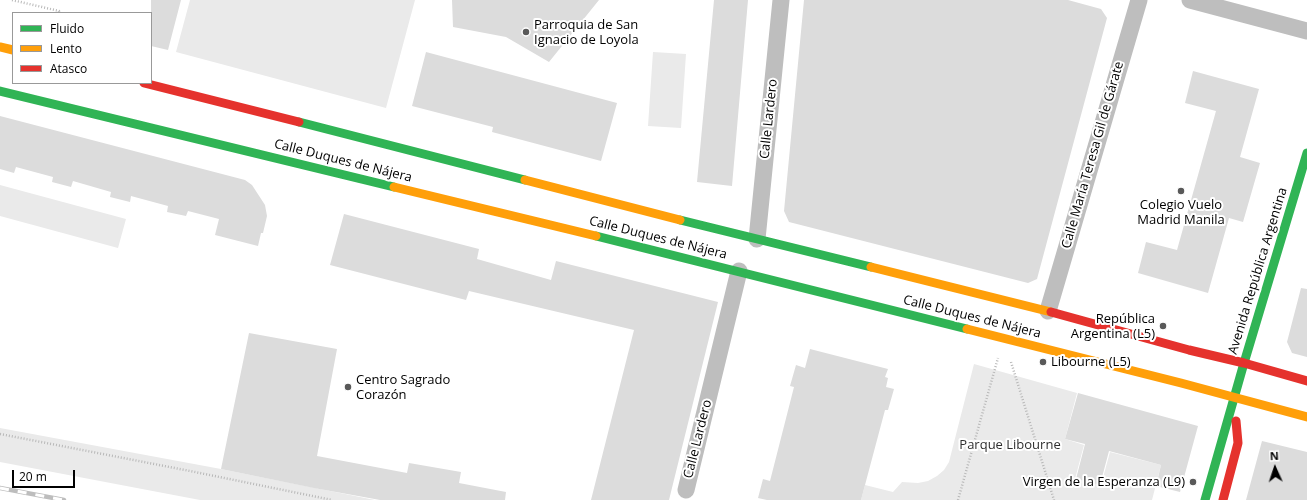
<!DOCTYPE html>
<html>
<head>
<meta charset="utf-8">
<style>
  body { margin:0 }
  #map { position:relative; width:1307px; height:500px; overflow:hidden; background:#fff; font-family:"Open Sans",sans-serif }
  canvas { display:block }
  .legend { position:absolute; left:12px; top:12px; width:140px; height:72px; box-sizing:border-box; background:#fff; border:1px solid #999; margin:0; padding:5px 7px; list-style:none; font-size:12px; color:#000 }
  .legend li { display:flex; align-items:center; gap:8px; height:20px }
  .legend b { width:20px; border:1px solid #999 }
  .north { position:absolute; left:1255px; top:448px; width:40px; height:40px; -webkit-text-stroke:3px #fff; paint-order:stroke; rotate:357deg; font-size:11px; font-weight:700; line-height:16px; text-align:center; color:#000 }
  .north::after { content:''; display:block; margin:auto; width:14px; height:18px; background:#000; clip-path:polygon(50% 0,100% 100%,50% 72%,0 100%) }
  .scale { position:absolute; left:12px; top:470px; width:63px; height:18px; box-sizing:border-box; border:2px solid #000; border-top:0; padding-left:5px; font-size:12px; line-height:14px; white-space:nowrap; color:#000; -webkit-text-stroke:3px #fff; paint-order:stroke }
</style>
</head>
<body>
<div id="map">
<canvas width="1307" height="500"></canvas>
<ul class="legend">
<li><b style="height:5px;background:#30b455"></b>Fluido</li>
<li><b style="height:5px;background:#ff9f0a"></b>Lento</li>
<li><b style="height:5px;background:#e5322d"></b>Atasco</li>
</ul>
<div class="north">N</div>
<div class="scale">20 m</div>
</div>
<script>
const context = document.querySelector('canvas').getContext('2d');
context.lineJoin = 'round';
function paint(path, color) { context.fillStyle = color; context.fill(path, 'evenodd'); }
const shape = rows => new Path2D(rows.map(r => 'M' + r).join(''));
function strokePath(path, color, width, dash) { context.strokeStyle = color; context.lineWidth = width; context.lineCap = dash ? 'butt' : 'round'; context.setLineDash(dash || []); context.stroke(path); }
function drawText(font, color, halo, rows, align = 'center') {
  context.font = font + ' "Open Sans",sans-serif'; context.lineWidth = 4; context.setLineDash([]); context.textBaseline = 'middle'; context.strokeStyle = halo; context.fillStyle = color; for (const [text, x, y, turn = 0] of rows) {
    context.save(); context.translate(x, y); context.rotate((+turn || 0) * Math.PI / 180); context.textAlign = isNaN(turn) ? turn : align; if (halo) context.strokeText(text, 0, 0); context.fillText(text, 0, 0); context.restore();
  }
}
paint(shape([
  [190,0,415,0,386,108,176,52],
  [653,52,686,54,681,128,648,126],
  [0,185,126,219,118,248,0,216],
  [974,364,1077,393,1065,439,1084,445,1075,479,1101,485,1110,452,1161,465,1152,500,861,500,865,485,893,492,902,482,918,483,928,481,937,476,944,470,949,462],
  [0,428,221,469,375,500,200,500,0,462]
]), '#eaeaea');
paint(shape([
  [151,0,181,0,168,50,151,46],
  [452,0,599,0,549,62,506,37,453,27],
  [714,0,748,0,732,186,697,182],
  [804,0,1068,0,1101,9,1107,18,1037,279,1028,283,789,222,784,211],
  [426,52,617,103,601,161,492,132,493,127,412,106],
  [1193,71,1259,89,1240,157,1260,163,1243,222,1229,218,1208,293,1138,273,1146,242,1177,250,1216,111,1185,103],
  [0,116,245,180,252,185,265,205,267,216,263,233,261,233,258,246,215,235,219,219,188,211,186,216,167,212,168,206,131,196,130,202,110,197,111,192,73,181,71,187,52,182,53,177,16,167,14,173,0,169],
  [344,214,479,249,477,259,551,280,556,261,718,302,669,500,591,500,634,330,469,291,466,300,330,265],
  [1301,288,1307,289,1307,357,1292,353,1287,342],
  [249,333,337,349,317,456,407,473,409,463,461,472,459,483,506,492,505,500,380,500,314,488,221,469],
  [810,349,888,369,885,377,888,378,886,387,894,389,888,410,885,410,861,500,767,500,758,498,763,479,770,481,794,387,790,386,796,365,805,368],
  [1078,393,1198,426,1180,492,1156,486,1161,465,1109,451,1100,485,1076,479,1085,444,1065,439],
  [1262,441,1307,452,1307,500,1246,500]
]), '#dcdcdc');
strokePath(shape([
  [12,0,59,11,59,13],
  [1011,362,1054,500],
  [0,434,190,471,332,500],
  [958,500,998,358]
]), '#b8b8b8', 2.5, [1, 2]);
strokePath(shape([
  [1190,0,1307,31],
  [757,239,781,0],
  [1048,311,1139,0],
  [686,490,739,271]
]), '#bebebe', 17);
strokePath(shape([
  [0,91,394,187],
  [299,122,525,180],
  [680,220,871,267],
  [596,236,967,329],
  [1205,500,1244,363,1307,153]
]), '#30b455', 9);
strokePath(shape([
  [0,47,13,50],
  [525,180,680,220],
  [394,187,596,236],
  [871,267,1051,312],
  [967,329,1181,383,1307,417]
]), '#ff9f0a', 9);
strokePath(shape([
  [144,83,299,122],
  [1051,312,1189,350,1244,363,1307,381],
  [1223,500,1238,443,1236,421]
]), '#e5322d', 9);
const rail = shape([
  [0,488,64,500]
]);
strokePath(rail, '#bdbdbd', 4.5);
strokePath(rail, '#fff', 3, [9]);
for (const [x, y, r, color] of [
  [526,32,4,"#595959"],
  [1181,191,4,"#595959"],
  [1163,326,4,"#595959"],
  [1043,362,4,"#595959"],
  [348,387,4,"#595959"],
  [1193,482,4,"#595959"]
]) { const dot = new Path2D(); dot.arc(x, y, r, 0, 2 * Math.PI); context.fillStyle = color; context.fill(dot); strokePath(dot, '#fff', 1.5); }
drawText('13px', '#000', '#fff', [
  ["Parroquia de San",534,25],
  ["Ignacio de Loyola",534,40],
  ["Colegio Vuelo",1181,205,"center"],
  ["Madrid Manila",1181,220,"center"],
  ["República",1155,319,"right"],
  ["Argentina (L5)",1155,334,"right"],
  ["Libourne (L5)",1051,362],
  ["Centro Sagrado",356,380],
  ["Corazón",356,395],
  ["Virgen de la Esperanza (L9)",1185,482,"right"]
], 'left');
drawText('13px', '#000', '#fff', [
  ["Calle Lardero",769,119,-84],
  ["Calle María Teresa Gil de Gárate",1093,155,-74],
  ["Calle Duques de Nájera",343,161,14],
  ["Calle Duques de Nájera",658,238,14],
  ["Avenida República Argentina",1258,271,-73],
  ["Calle Duques de Nájera",972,317,14],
  ["Calle Lardero",698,439,-76]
]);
drawText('13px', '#2f2f2f', '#fff', [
  ["Parque Libourne",1010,445]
]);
</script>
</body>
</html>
